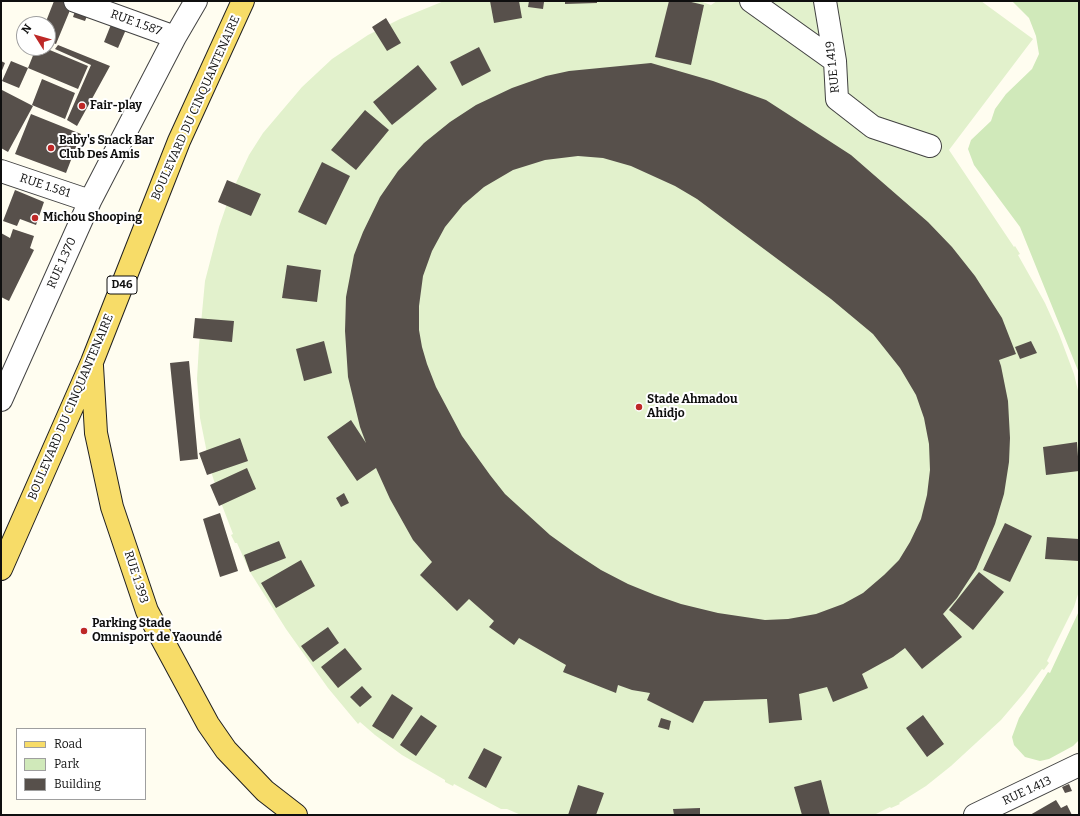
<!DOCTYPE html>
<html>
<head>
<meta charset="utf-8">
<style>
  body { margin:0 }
  #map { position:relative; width:1080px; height:816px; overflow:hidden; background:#fffdf0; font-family:Bitter,serif }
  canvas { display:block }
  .frame { position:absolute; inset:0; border:2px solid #0f0f0f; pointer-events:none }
  .legend { position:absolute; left:16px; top:728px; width:130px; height:72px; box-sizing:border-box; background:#fff; border:1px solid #9f9f9f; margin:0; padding:5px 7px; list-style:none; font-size:12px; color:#0f0f0f }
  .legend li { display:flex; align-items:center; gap:8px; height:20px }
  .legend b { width:20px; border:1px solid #9f9f9f }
  .north { position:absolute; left:16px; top:16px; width:40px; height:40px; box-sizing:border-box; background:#fff; border:1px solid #9f9f9f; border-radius:50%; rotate:307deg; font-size:11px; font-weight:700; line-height:16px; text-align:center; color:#0f0f0f }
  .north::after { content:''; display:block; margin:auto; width:14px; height:18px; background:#be2827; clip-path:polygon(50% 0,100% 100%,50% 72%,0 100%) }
</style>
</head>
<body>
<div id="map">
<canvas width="1080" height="816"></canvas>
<div class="frame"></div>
<ul class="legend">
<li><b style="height:5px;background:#f7dc68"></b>Road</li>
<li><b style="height:11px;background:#d0e9ba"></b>Park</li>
<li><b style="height:11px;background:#57504b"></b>Building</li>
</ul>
<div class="north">N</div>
</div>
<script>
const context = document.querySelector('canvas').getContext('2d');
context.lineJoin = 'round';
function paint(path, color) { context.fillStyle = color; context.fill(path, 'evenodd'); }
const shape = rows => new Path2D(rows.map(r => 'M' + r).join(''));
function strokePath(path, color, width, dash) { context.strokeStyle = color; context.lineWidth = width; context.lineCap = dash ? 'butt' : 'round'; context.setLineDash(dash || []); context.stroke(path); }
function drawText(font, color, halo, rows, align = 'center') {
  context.font = font + ' Bitter,serif'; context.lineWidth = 4; context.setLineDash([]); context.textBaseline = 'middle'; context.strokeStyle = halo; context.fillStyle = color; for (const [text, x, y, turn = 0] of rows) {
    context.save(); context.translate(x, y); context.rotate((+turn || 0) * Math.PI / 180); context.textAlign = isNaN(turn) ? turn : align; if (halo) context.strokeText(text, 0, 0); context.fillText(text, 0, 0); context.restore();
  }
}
paint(shape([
  [1012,1,1079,1,1079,373,1020,227,974,165,968,149,971,140,991,121,995,109,1006,94,1032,69,1039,54,1036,36,1029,18],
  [1079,611,1079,740,1073,746,1049,759,1040,761,1025,757,1014,745,1012,737,1019,718,1048,672,1050,673]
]), '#d0e9ba');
paint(shape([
  [444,1,699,1,711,5,717,1,981,1,1033,39,949,150,1014,247,1015,246,1020,254,1018,255,1045,303,1059,334,1074,374,1079,395,1079,591,1074,607,1047,661,1049,663,1044,670,1042,669,1024,693,1001,720,951,766,926,786,899,803,900,804,891,808,890,807,874,815,521,815,507,809,501,809,454,784,453,786,445,782,445,780,402,755,375,735,360,722,358,724,328,688,286,629,250,572,237,543,235,543,231,535,233,534,220,500,210,468,200,418,197,379,199,345,205,281,219,227,229,198,249,155,263,133,302,87,332,59,368,35,400,19]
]), '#e2f1cc');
paint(shape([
  [54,1,69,1,73,3,56,44,48,41,48,24,45,24],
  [490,1,519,1,522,18,494,23],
  [529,1,544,2,543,9,528,7],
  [565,1,597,1,597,3,565,4],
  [669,1,687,1,704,5,691,65,655,57],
  [75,11,87,16,85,21,73,17],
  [116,12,131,18,118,48,104,42],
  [386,18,401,43,387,51,372,27],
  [58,45,110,66,77,126,67,120,91,65,55,49],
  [479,47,491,71,462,86,450,62],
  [36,48,45,48,88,66,78,89,28,68],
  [1,61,5,63,1,73],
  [11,61,28,68,19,88,2,81],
  [651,63,713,81,766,100,851,155,928,222,952,247,975,276,1002,318,1016,354,999,360,1001,366,1008,401,1010,438,1009,462,1004,494,995,524,976,569,957,598,943,614,962,637,922,669,905,648,893,657,862,674,868,688,833,702,827,687,799,694,802,720,769,723,767,699,704,701,693,723,647,700,650,693,632,690,618,685,616,693,563,672,566,665,519,638,514,645,489,627,494,621,469,599,457,611,420,575,432,562,413,540,390,499,376,468,357,481,327,437,351,420,366,443,360,427,348,377,345,331,346,297,354,255,363,232,380,197,398,171,424,143,450,122,476,105,512,88,546,76,569,71],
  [578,156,603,158,631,166,675,186,697,199,831,299,873,334,900,368,916,395,924,418,929,444,930,470,927,495,921,519,910,542,899,560,884,575,863,593,843,604,816,614,788,619,765,620,718,613,681,604,655,595,628,584,601,570,575,553,550,535,505,494,490,475,462,436,436,387,427,364,422,347,419,330,419,306,423,276,432,251,445,227,463,205,484,187,513,170,545,160],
  [418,65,437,89,392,125,373,102],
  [42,79,75,93,65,119,32,105],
  [2,90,33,106,8,152,1,148],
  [365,110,389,130,356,170,331,150],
  [31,114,81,134,66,173,15,154],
  [322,162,350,176,326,225,298,212],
  [227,180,261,194,251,216,218,202],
  [15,190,44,202,36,225,20,219,17,226,3,221],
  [13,229,34,236,30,248,34,250,9,301,1,297,1,233,10,238],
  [287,265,321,270,317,302,282,298],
  [195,318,234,321,232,342,193,338],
  [324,341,332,373,304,381,296,349],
  [1031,341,1037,353,1020,359,1015,347],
  [189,361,198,459,180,461,170,363],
  [240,438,248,461,207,475,199,453],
  [1077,442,1079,471,1046,475,1043,447],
  [247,468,256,489,219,506,210,485],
  [344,493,349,503,341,507,336,498],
  [220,513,238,571,220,577,203,519],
  [1005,523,1032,536,1010,582,983,570],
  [1047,537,1079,539,1079,561,1045,559],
  [279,541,286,558,250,572,244,555],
  [301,560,315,586,276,608,261,583],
  [979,572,1004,592,973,630,949,610],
  [328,627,339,643,313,662,301,646],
  [345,648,362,669,338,688,321,667],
  [362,686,372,697,360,707,350,697],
  [392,694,413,708,393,739,372,726],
  [421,715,437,726,416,756,400,745],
  [923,715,944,744,927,757,906,728],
  [661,718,671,721,669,730,658,727],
  [484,748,502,757,486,788,468,778],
  [821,780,830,815,802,815,794,787],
  [1069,784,1072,791,1065,793,1062,787],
  [578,785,604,793,596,815,568,815],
  [1056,800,1061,808,1067,805,1072,815,1030,815],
  [700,808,700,815,674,815,673,809]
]), '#57504b');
const minor = shape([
  [75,1,175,37],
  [751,1,835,61],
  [825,1,835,61,837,99,873,127,930,146],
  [1,171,90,201],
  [1,400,90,201,175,37,196,1],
  [975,815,1079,765]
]);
const major = shape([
  [92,366,96,433,112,507,147,611,208,724,226,750,265,791,296,815],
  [1,569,92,362,179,141,243,1]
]);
strokePath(minor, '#424242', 24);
strokePath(major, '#202020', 24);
strokePath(minor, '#fff', 22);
strokePath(major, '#f7dc68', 22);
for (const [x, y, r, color] of [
  [82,106,4,"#be2827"],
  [51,148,4,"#be2827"],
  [35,218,4,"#be2827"],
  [639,407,4,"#be2827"],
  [84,631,4,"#be2827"]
]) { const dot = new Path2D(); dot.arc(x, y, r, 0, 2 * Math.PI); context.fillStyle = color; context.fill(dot); strokePath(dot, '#fff', 1.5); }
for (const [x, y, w] of [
  [122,285,30]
]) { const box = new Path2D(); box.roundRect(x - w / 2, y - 9, w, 18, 3); context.fillStyle = '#fff'; context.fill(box); strokePath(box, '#0f0f0f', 1); }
drawText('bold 11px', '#0f0f0f', null, [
  ["D46",122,285]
]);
drawText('12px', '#0f0f0f', '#fff', [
  ["RUE 1.587",136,23,20],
  ["RUE 1.419",833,67,-96],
  ["BOULEVARD DU CINQUANTENAIRE",196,108,-66],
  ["RUE 1.581",45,186,18],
  ["RUE 1.370",62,263,-66],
  ["BOULEVARD DU CINQUANTENAIRE",71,407,-67],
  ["RUE 1.393",136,577,72],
  ["RUE 1.413",1027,791,-25]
]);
drawText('bold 12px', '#0f0f0f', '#fff', [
  ["Fair-play",90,106],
  ["Baby's Snack Bar",59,141],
  ["Club Des Amis",59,155],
  ["Michou Shooping",43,218],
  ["Stade Ahmadou",647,400],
  ["Ahidjo",647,414],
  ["Parking Stade",92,624],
  ["Omnisport de Yaoundé",92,638]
], 'left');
</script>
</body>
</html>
